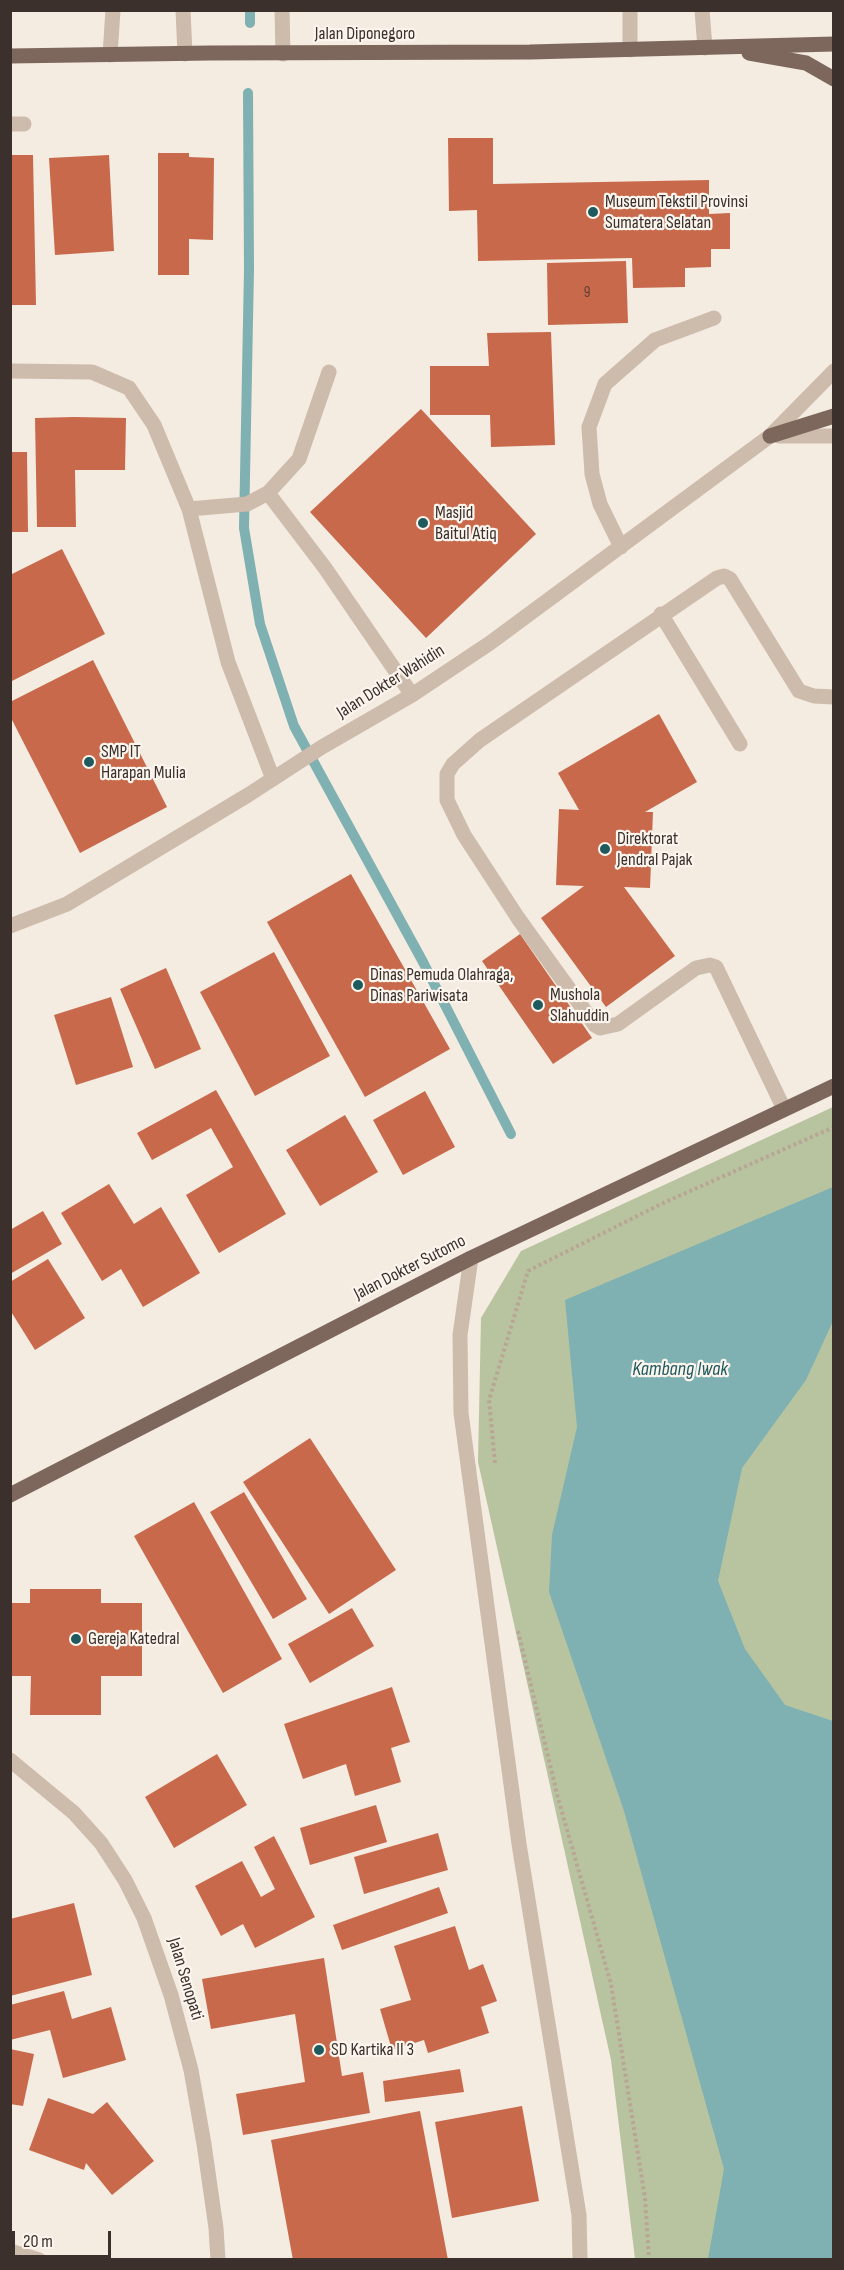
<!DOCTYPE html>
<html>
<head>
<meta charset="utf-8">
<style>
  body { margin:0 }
  #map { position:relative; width:844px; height:2270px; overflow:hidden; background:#f4ebe1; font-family:"Sofia Sans Condensed",sans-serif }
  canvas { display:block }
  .frame { position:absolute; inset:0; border:12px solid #3b302b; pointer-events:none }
  .scale { position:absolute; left:12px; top:2231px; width:99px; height:27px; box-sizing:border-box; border:3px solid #3b302b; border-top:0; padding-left:8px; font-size:18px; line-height:21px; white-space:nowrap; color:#3b302b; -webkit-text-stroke:4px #fbf5ee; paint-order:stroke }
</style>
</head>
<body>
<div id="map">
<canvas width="844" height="2270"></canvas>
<div class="frame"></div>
<div class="scale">20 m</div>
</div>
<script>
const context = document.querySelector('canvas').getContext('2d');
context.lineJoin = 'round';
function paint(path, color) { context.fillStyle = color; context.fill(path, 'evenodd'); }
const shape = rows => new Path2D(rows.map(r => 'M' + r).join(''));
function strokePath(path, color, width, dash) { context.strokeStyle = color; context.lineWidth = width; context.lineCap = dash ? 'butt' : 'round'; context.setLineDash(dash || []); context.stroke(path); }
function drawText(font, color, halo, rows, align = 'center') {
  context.font = font + ' "Sofia Sans Condensed",sans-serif'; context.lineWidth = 4.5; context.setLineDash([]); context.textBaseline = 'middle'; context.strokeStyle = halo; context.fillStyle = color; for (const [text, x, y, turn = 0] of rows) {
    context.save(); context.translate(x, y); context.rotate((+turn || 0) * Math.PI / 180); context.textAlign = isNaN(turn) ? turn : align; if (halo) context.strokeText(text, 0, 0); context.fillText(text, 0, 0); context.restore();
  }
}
paint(shape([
  [833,1107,833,2259,635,2259,611,2060,478,1462,481,1318,521,1251]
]), '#b8c4a0');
paint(shape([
  [833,1187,833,1321,806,1380,742,1468,718,1581,745,1649,785,1705,833,1721,833,2259,708,2259,724,2169,624,1811,549,1592,552,1535,577,1427,565,1300]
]), '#7fb0b2');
strokePath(shape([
  [250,10,250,23],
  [248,93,249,269,244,528,260,624,294,726,423,962,511,1134]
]), '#7fb0b2', 10);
paint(shape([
  [448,138,493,138,493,184,709,180,709,214,730,213,730,249,711,249,711,267,685,268,685,287,633,288,632,258,478,261,477,210,449,211],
  [158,153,189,153,189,157,214,158,213,240,189,239,189,275,158,275],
  [10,155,33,155,36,305,10,305],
  [109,155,114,251,55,255,49,158],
  [626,261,628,323,548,325,547,263],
  [551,332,555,445,491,447,490,415,430,415,430,366,489,366,487,333],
  [421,409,536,534,426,638,310,512],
  [74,417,126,418,125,470,75,470,76,527,37,527,35,418],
  [10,452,27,452,28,532,10,532],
  [62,549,105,634,10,682,10,575],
  [93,660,167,807,80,853,10,716,10,702],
  [659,714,697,782,645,812,653,812,650,888,624,887,675,956,606,1007,541,918,584,886,556,885,559,809,579,810,558,773],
  [351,874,450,1049,365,1097,267,922],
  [520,934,592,1038,553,1064,482,961],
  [274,952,330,1056,255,1096,200,992],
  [166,968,201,1049,155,1069,120,989],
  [111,997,133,1067,76,1085,54,1015],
  [216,1090,286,1214,219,1253,186,1195,233,1167,211,1128,152,1160,137,1133],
  [425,1091,455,1147,403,1175,373,1120],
  [345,1115,378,1172,320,1206,286,1150],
  [109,1184,134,1224,161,1207,200,1273,143,1307,121,1269,102,1281,61,1213],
  [43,1211,62,1244,10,1274,10,1230],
  [48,1259,85,1318,35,1350,10,1310,10,1282],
  [310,1438,396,1570,329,1614,243,1482],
  [244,1492,307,1599,273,1619,210,1512],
  [194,1502,282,1659,223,1693,134,1536],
  [30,1589,101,1589,101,1603,142,1603,142,1676,101,1676,101,1715,30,1715,31,1676,10,1676,10,1603,30,1603],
  [352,1608,374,1646,310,1683,288,1644],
  [392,1687,410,1742,391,1748,401,1782,355,1796,346,1764,303,1779,284,1724],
  [217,1754,247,1805,174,1848,145,1797],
  [376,1805,387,1842,310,1865,300,1828],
  [438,1833,448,1870,364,1894,354,1857],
  [274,1836,315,1917,255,1948,243,1924,221,1936,195,1886,242,1861,261,1897,275,1889,254,1847],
  [439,1887,448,1913,342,1950,333,1925],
  [74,1903,92,1975,10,1996,10,1919],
  [455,1926,469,1970,483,1964,497,2001,481,2007,489,2033,428,2053,424,2040,392,2050,380,2009,411,2000,394,1946],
  [324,1958,342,2076,363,2072,370,2113,243,2135,236,2094,305,2082,295,2014,211,2029,202,1979],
  [64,1991,72,2019,111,2007,126,2060,63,2078,50,2030,10,2040,10,2005],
  [10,2049,34,2054,23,2106,10,2104],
  [460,2069,464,2092,385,2102,383,2081],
  [48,2098,93,2114,107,2102,154,2161,112,2195,86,2163,84,2170,29,2150],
  [522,2106,539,2201,452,2218,435,2122],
  [420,2111,448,2260,293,2260,271,2140]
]), '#c8694b');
strokePath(shape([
  [495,1463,489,1400,528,1271,661,1204,834,1127],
  [518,1631,558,1798,611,1984,645,2198,649,2260]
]), '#b9a596', 4, [3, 3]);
strokePath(shape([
  [183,10,185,54],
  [282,10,283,54],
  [702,10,705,48],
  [630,50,630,10],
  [110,55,113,10],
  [10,124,24,124],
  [12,371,92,372,129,388,154,425,189,509,228,662,273,779],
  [779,436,834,436],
  [268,493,325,568,412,695],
  [189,509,247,504,268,493,299,459,329,372],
  [621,547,600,504,592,474,589,427,605,384,655,340,714,318],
  [661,614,740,744],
  [10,926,67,904,248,795,322,747,412,695,490,643,770,436,834,371],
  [784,1109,716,967,710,965,696,968,618,1024,600,1028,595,1025,518,918,464,835,447,800,447,774,453,764,480,740,717,578,724,576,730,579,799,691,814,696,834,697],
  [471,1258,460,1335,461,1413,519,1844,579,2215,580,2260],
  [10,1760,74,1813,101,1843,125,1880,144,1918,171,1995,191,2070,204,2144,216,2228,218,2260],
  [10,2251,39,2260]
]), '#cdbbac', 15);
strokePath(shape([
  [749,53,806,63,834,79],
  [10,56,210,53,530,52,834,44],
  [770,436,834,416],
  [10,1495,471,1258,834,1086]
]), '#7d675c', 15);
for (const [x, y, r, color] of [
  [593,212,6,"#1f5a5e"],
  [423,523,6,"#1f5a5e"],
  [89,762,6,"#1f5a5e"],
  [605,849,6,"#1f5a5e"],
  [358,985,6,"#1f5a5e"],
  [538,1005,6,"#1f5a5e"],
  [76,1639,6,"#1f5a5e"],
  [319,2050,6,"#1f5a5e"]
]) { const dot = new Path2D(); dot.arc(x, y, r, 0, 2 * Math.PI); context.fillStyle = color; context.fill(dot); strokePath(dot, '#fbf5ee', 2); }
drawText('15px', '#5e3e33', null, [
  ["9",587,293]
]);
drawText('18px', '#3b302b', '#fbf5ee', [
  ["Jalan Diponegoro",365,34],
  ["Jalan Dokter Wahidin",391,682,-32],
  ["Jalan Dokter Sutomo",410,1268,-27],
  ["Jalan Senopati",185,1979,73]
]);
drawText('18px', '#3b302b', '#fbf5ee', [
  ["Museum Tekstil Provinsi",605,202],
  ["Sumatera Selatan",605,223],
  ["Masjid",435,513],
  ["Baitul Atiq",435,534],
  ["SMP IT",101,752],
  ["Harapan Mulia",101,773],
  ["Direktorat",617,839],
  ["Jendral Pajak",617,860],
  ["Dinas Pemuda Olahraga,",370,975],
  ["Dinas Pariwisata",370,996],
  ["Mushola",550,995],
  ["Slahuddin",550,1016],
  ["Gereja Katedral",88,1639],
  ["SD Kartika II 3",331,2050]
], 'left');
drawText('italic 20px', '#1f5a5e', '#fbf5ee', [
  ["Kambang Iwak",680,1370]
]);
</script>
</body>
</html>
